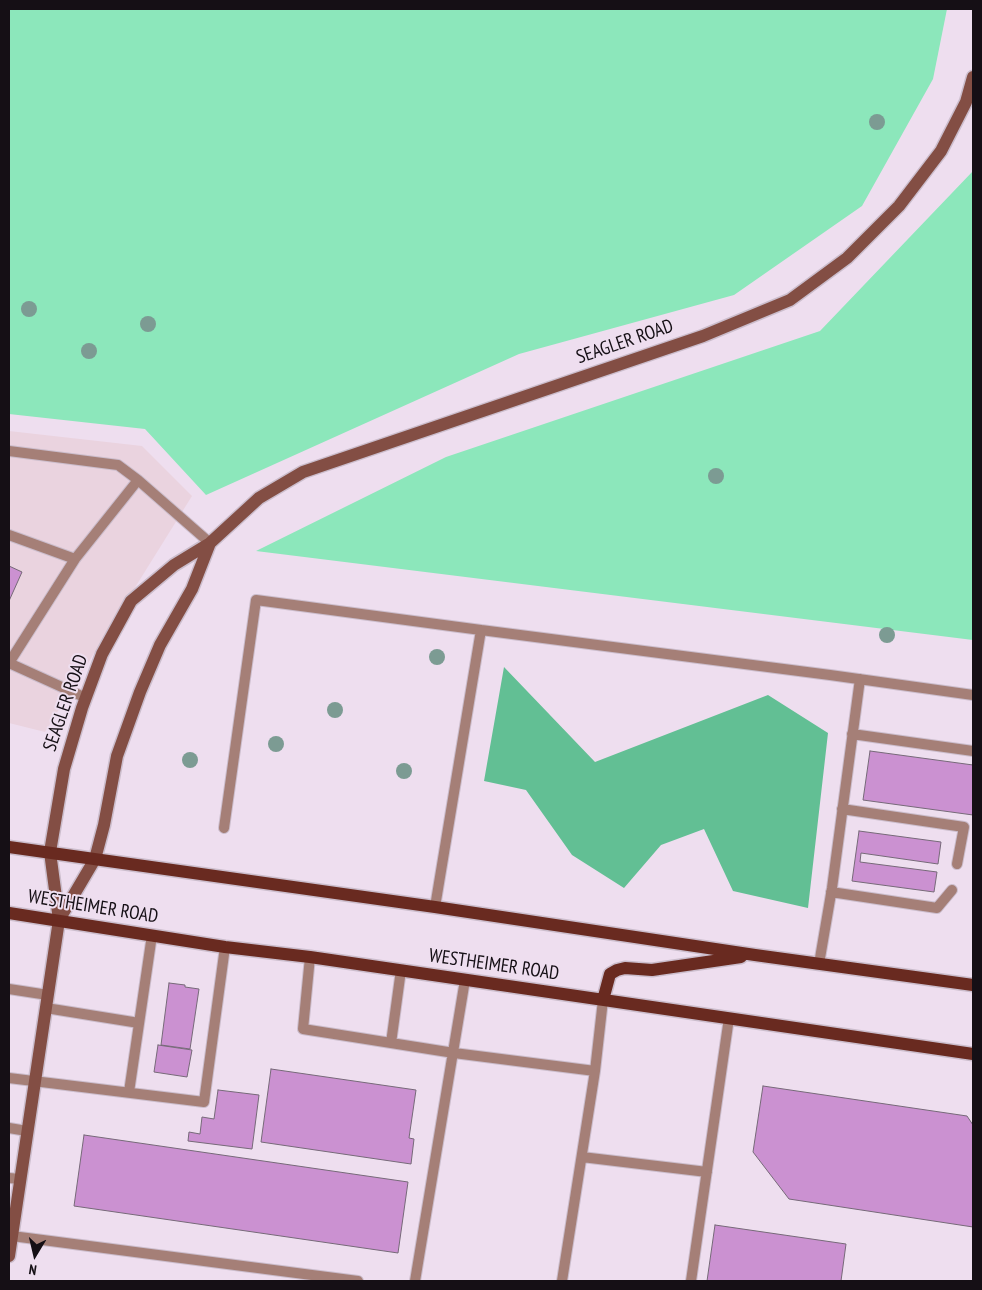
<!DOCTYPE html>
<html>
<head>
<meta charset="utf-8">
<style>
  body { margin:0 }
  #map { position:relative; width:982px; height:1290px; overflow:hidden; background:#eedeef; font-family:"PT Sans Narrow",sans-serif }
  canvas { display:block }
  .frame { position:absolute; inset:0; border:10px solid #150f15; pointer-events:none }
  .north { position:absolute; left:10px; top:1230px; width:50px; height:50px; -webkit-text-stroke:4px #eedeef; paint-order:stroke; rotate:189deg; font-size:14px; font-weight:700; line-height:20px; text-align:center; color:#150f15 }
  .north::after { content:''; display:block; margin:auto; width:18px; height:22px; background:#150f15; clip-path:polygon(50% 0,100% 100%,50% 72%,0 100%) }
</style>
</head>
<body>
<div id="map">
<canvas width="982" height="1290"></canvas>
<div class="frame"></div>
<div class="north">N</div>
</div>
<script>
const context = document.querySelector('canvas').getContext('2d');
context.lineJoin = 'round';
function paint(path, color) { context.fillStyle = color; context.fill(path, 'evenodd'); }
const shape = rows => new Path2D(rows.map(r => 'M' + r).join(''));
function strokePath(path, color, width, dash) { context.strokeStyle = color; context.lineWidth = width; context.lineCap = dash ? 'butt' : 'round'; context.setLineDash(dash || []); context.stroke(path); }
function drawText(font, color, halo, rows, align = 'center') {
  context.font = font + ' "PT Sans Narrow",sans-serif'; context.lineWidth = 4; context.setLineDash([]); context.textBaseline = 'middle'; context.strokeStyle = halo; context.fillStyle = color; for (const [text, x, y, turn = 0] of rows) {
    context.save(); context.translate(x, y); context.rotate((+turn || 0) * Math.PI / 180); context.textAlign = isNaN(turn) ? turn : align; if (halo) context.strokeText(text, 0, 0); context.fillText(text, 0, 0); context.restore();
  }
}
paint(shape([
  [9,431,142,446,192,496,45,732,9,723]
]), '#ead3df');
paint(shape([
  [9,9,947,9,933,79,862,206,734,295,519,354,206,495,145,429,9,414],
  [973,171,973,640,256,551,446,457,820,331]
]), '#8ce7bb');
paint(shape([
  [504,667,595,762,768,695,828,733,808,908,733,891,704,829,661,845,624,888,572,855,526,790,484,781]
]), '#62bf94');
const building = shape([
  [9,566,22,572,9,601,9,566],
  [870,751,973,765,973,815,863,800,870,751],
  [859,831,941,842,938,864,861,853,860,862,937,872,934,892,852,881,859,831],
  [169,983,185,985,185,987,199,989,190,1049,161,1045,169,983],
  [158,1045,192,1050,187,1077,154,1072,158,1045],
  [271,1069,416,1090,409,1138,414,1139,411,1164,261,1142,271,1069],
  [763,1086,967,1116,973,1125,973,1227,789,1199,753,1152,763,1086],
  [218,1090,259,1095,252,1149,188,1141,189,1132,200,1134,202,1117,214,1119,218,1090],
  [84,1135,408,1182,398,1253,74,1206,84,1135],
  [715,1225,846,1244,841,1281,707,1281,715,1225]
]);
paint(building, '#cb91d1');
strokePath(building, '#766978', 1);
const lane = shape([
  [9,451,118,465,138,480,210,543],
  [9,535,75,559],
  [9,663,75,559,138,480],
  [9,663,86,698],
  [852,734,973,751],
  [842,809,964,827,957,864],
  [224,828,256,600,481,630,830,675,973,695],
  [831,892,937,908,952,890],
  [435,907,481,630],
  [310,957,303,1029,454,1053,595,1071,603,1000],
  [819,964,832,888,860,679],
  [9,989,48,995],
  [46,1008,139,1023],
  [391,1043,401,970],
  [9,1078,204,1102,225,947],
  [129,1092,152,935],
  [9,1128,27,1131],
  [582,1157,707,1172],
  [9,1178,20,1179],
  [12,1236,358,1281],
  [415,1281,465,980],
  [562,1281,595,1071],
  [691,1281,729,1018]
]);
const secondary = shape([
  [59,920,95,859,104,825,117,756,140,692,160,645,192,589,210,543],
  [9,1256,59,920,50,852,64,769,82,708,102,654,131,601,174,565,210,543,259,498,303,472,703,336,790,300,847,258,899,206,941,151,966,102,973,77]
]);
const primary = shape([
  [9,847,435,907,755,955,973,985],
  [9,913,225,947,310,957,973,1054],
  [603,1000,610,974,617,970,625,968,652,970,741,957]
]);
strokePath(lane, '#cbbdcc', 12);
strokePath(secondary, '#cbbdcc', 15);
strokePath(primary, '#cbbdcc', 15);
strokePath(lane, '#a57f77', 10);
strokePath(secondary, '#834e44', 12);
strokePath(primary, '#692a20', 12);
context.fillStyle = '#7c9b93';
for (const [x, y] of [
  [877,122],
  [29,309],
  [148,324],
  [89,351],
  [716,476],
  [887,635],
  [437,657],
  [335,710],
  [276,744],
  [190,760],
  [404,771]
]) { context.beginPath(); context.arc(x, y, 8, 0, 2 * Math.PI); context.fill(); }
drawText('19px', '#150f15', '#eedeef', [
  ["SEAGLER ROAD",625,342,-19],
  ["SEAGLER ROAD",66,703,-71],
  ["WESTHEIMER ROAD",93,907,9],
  ["WESTHEIMER ROAD",494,965,8]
]);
</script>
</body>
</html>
